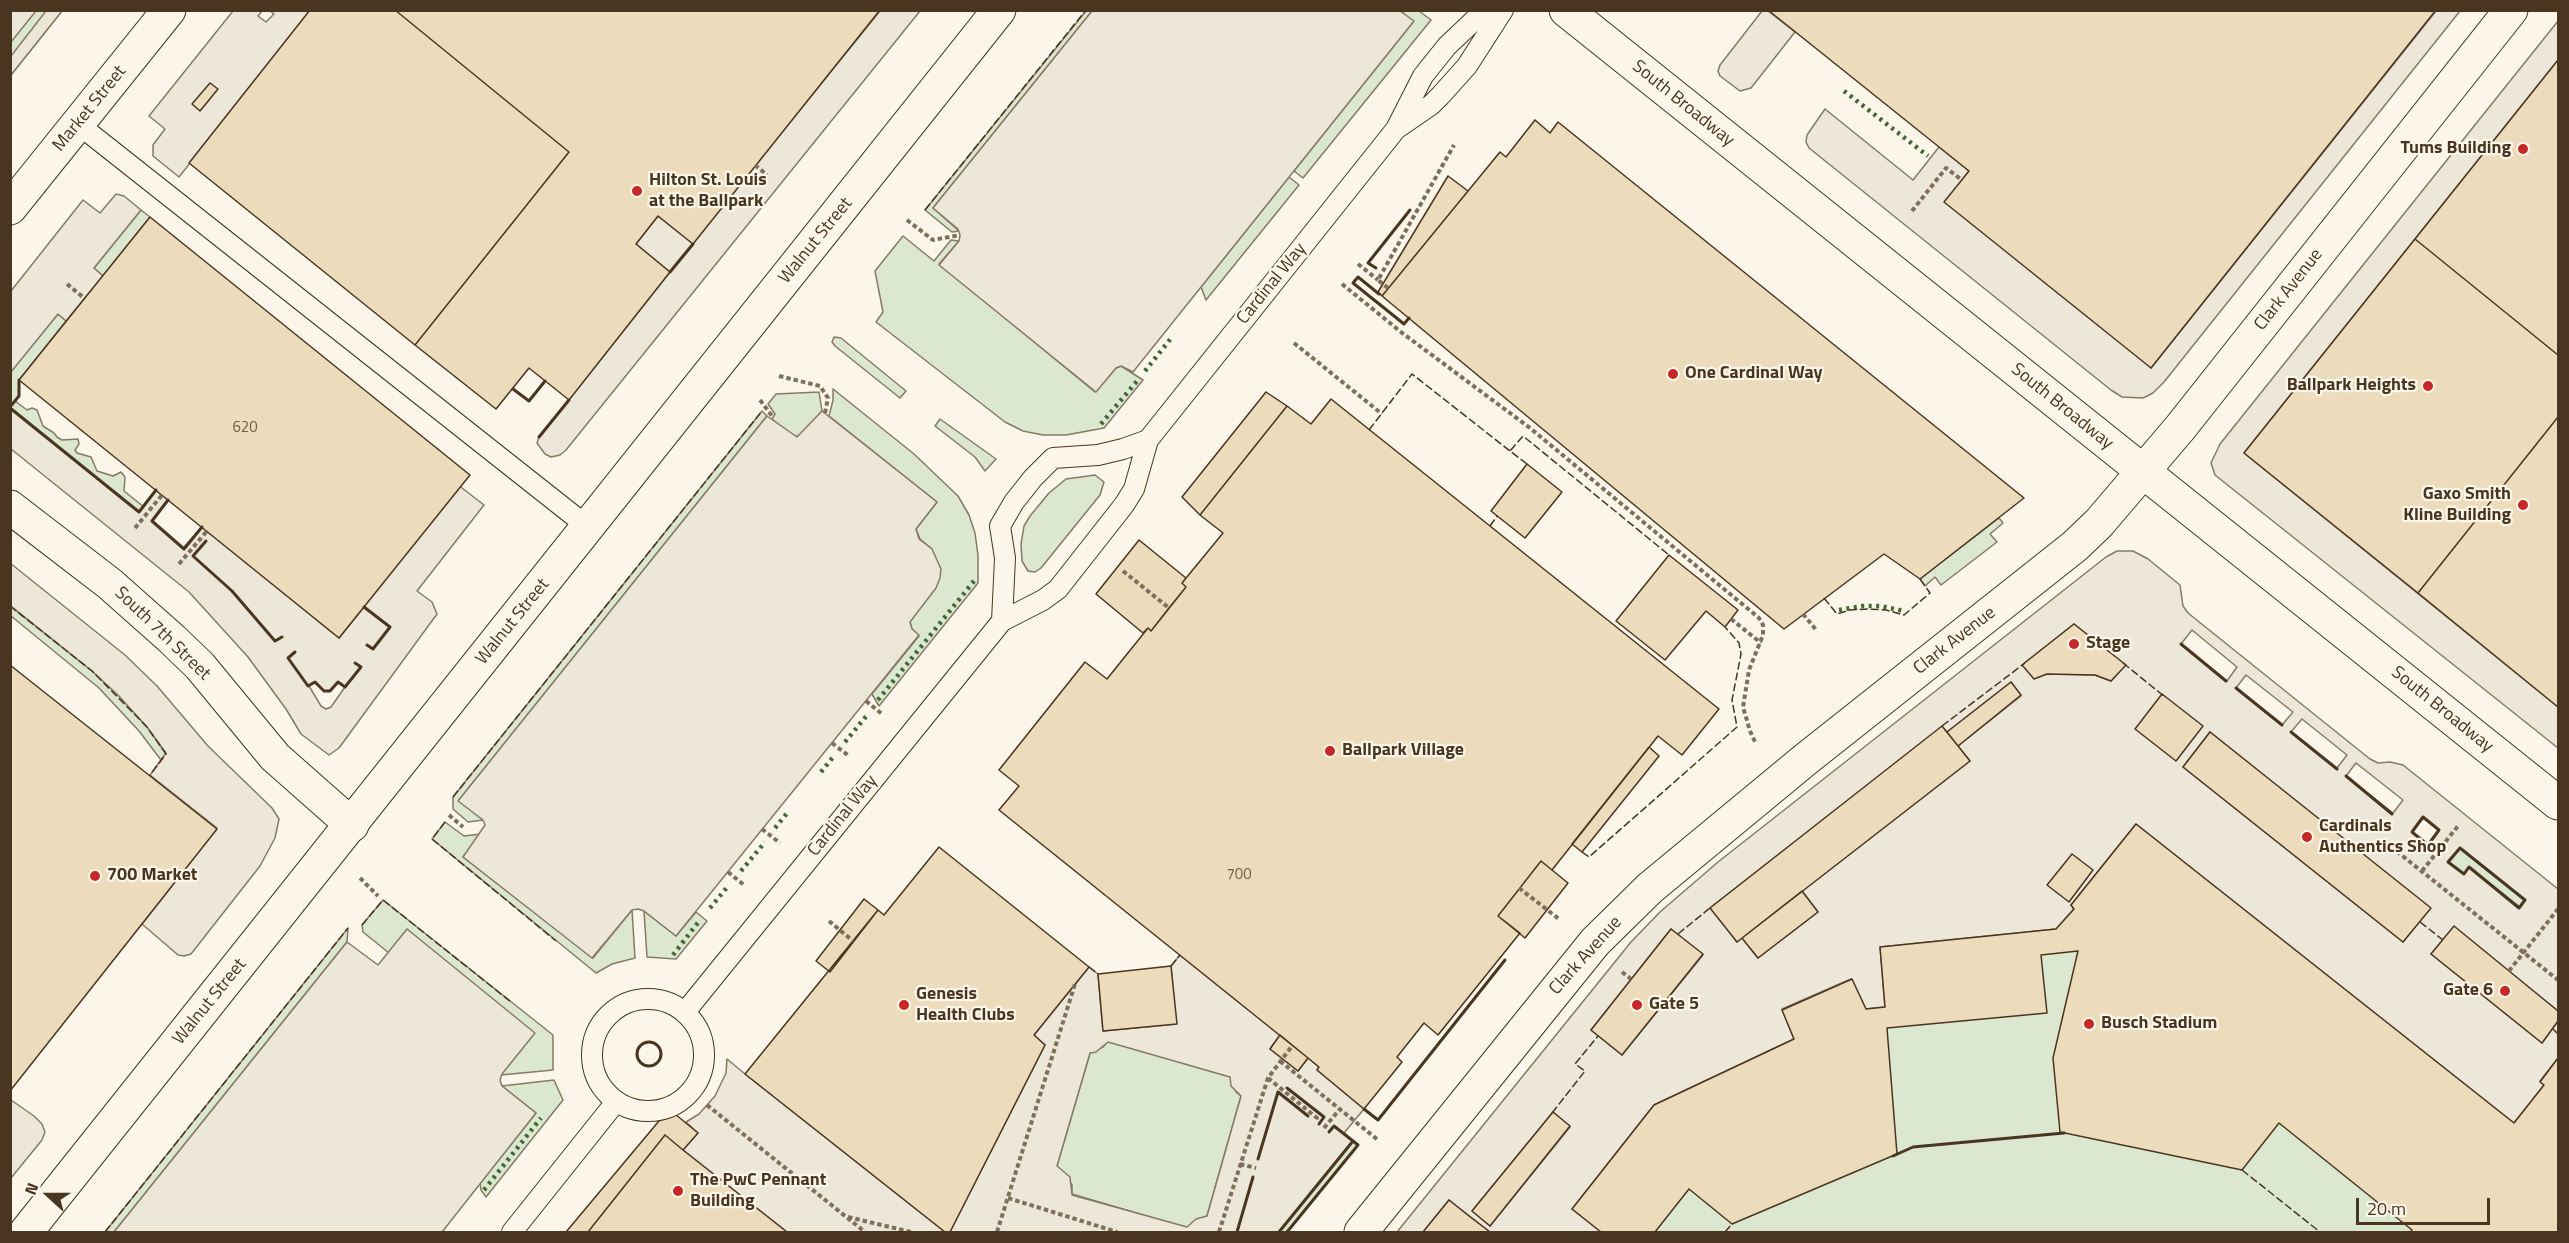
<!DOCTYPE html>
<html>
<head>
<meta charset="utf-8">
<style>
  body { margin:0 }
  #map { position:relative; width:2569px; height:1243px; overflow:hidden; background:#fbf6e9; font-family:"Titillium Web",sans-serif }
  canvas { display:block }
  .frame { position:absolute; inset:0; border:12px solid #4a3520; pointer-events:none }
  .north { position:absolute; left:18px; top:1165px; width:60px; height:60px; -webkit-text-stroke:4px #fbf6e9; paint-order:stroke; rotate:291deg; font-size:16px; font-weight:700; line-height:24px; text-align:center; color:#4a3520 }
  .north::after { content:''; display:block; margin:auto; width:21px; height:27px; background:#4a3520; clip-path:polygon(50% 0,100% 100%,50% 72%,0 100%) }
  .scale { position:absolute; left:2356px; top:1198px; width:134px; height:27px; box-sizing:border-box; border:3px solid #4a3520; border-top:0; padding-left:8px; font-size:18px; line-height:21px; white-space:nowrap; color:#4a3520; -webkit-text-stroke:4px #fbf6e9; paint-order:stroke }
</style>
</head>
<body>
<div id="map">
<canvas width="2569" height="1243"></canvas>
<div class="frame"></div>
<div class="north">N</div>
<div class="scale">20 m</div>
</div>
<script>
const context = document.querySelector('canvas').getContext('2d');
context.lineJoin = 'round';
function paint(path, color) { context.fillStyle = color; context.fill(path, 'evenodd'); }
const shape = rows => new Path2D(rows.map(r => 'M' + r).join(''));
function strokePath(path, color, width, dash) { context.strokeStyle = color; context.lineWidth = width; context.lineCap = dash ? 'butt' : 'round'; context.setLineDash(dash || []); context.stroke(path); }
function drawText(font, color, halo, rows, align = 'center') {
  context.font = font + ' "Titillium Web",sans-serif'; context.lineWidth = 4.5; context.setLineDash([]); context.textBaseline = 'middle'; context.strokeStyle = halo; context.fillStyle = color; for (const [text, x, y, turn = 0] of rows) {
    context.save(); context.translate(x, y); context.rotate((+turn || 0) * Math.PI / 180); context.textAlign = isNaN(turn) ? turn : align; if (halo) context.strokeText(text, 0, 0); context.fillText(text, 0, 0); context.restore();
  }
}
const green = shape([
  [11,11,62,11,11,75,11,11],
  [1086,11,1092,11,933,208,959,231,952,232,925,210,1086,11],
  [1401,11,1419,11,1431,20,1303,178,1294,171,1413,22,1401,11],
  [1289,177,1299,185,1206,300,1201,287,1289,177],
  [141,210,150,217,103,276,94,268,141,210],
  [903,236,934,261,951,240,959,241,939,264,1095,392,1116,368,1121,366,1143,380,1104,428,1066,435,1043,435,1023,431,1005,422,876,322,883,312,875,271,903,236],
  [58,314,66,321,19,380,19,396,15,401,27,410,32,408,37,410,43,426,54,433,57,437,62,440,78,439,79,444,75,450,77,453,91,457,97,471,113,476,121,472,125,477,124,491,144,507,139,512,11,408,10,372,58,314],
  [834,337,841,338,906,391,900,398,835,346,832,342,834,337],
  [833,389,914,454,958,496,969,515,975,533,978,555,978,583,879,706,872,694,919,636,912,629,910,622,914,614,932,549,920,539,916,529,937,502,829,416,833,400,833,389],
  [819,392,822,411,801,436,793,436,772,419,775,414,768,404,776,394,819,392],
  [762,411,767,416,459,800,483,820,468,822,453,809,453,797,762,411],
  [940,419,996,459,985,471,975,457,935,426,940,419],
  [1095,475,1104,482,1100,495,1041,568,1035,572,1028,571,1022,561,1021,544,1024,526,1030,516,1049,493,1066,479,1095,475],
  [1999,518,2003,523,1990,534,1997,542,1941,585,1935,577,1925,586,1920,579,1999,518],
  [10,606,92,671,118,695,147,727,166,754,161,760,139,731,99,688,11,616,10,606],
  [445,822,464,836,481,834,463,857,593,958,632,910,635,958,612,964,596,973,432,839,445,822],
  [2136,824,2513,1122,2543,1085,2540,1082,2558,1058,2558,1232,1601,1232,1572,1209,1654,1105,1794,1039,1782,1010,1852,979,1866,1009,1880,947,2074,908,2071,905,2136,824],
  [2460,848,2525,900,2519,908,2469,868,2464,874,2448,862,2460,848],
  [383,900,553,1035,553,1070,501,1075,408,930,389,953,363,932,362,925,383,900],
  [644,911,676,936,696,912,707,921,676,959,647,957,644,911],
  [348,928,347,942,114,1232,105,1232,348,928],
  [1108,1041,1231,1077,1236,1092,1241,1096,1207,1216,1187,1228,1072,1194,1072,1185,1057,1166,1090,1053,1103,1047,1108,1041],
  [554,1080,563,1100,486,1197,481,1190,480,1183,536,1113,502,1086,554,1080],
  [1353,1141,1358,1145,1287,1232,1279,1232,1353,1141]
]);
paint(green, '#dce7d0');
strokePath(green, '#887966', 1.5);
const parking = shape([
  [11,10,36,11,11,42,10,11,11,10],
  [46,11,62,11,11,75,11,56,46,11],
  [233,11,262,11,258,16,266,22,274,14,270,11,310,11,179,177,153,156,153,145,165,129,149,116,233,11],
  [880,11,920,11,566,450,560,455,551,457,545,454,537,443,539,437,670,272,636,244,658,216,692,243,880,11],
  [1400,11,1414,21,1133,372,1121,366,1116,368,1096,392,939,265,959,241,960,235,958,229,933,208,1092,11,1400,11],
  [1762,11,1768,11,1795,32,1751,88,1740,91,1720,76,1718,71,1720,65,1762,11],
  [2436,11,2460,11,2164,382,2153,393,2143,398,2122,397,2111,390,1809,148,1806,142,1807,135,1825,109,1913,180,1939,147,1969,171,1962,180,2151,368,2436,11],
  [2558,21,2558,60,2244,453,2558,707,2558,748,2215,475,2211,463,2220,444,2558,21],
  [116,194,124,196,141,210,94,268,103,276,66,321,58,314,11,372,11,291,83,200,100,213,116,194],
  [10,408,139,512,156,490,168,500,152,522,183,548,202,527,339,638,364,607,372,418,484,505,417,591,432,602,437,614,339,748,329,755,301,734,286,709,248,657,189,592,11,449,10,408],
  [314,682,324,691,330,691,338,682,345,687,331,707,326,709,321,706,309,686,314,682],
  [822,411,937,502,916,529,919,539,932,549,941,569,940,578,936,588,910,622,912,629,919,635,676,936,644,911,638,909,632,910,592,958,463,857,485,825,483,820,458,801,767,416,797,437,822,411],
  [2117,551,2133,551,2148,559,2180,585,2183,606,2188,613,2370,759,2378,763,2390,762,2403,765,2558,889,2558,1011,2454,927,2431,954,2542,1043,2558,1021,2558,1058,2540,1081,2544,1085,2514,1123,2136,824,2071,905,2074,909,2056,929,1880,947,1885,1007,1866,1009,1851,979,1782,1009,1794,1039,1654,1105,1572,1209,1601,1232,1490,1232,1449,1200,1423,1232,1397,1232,1631,942,1660,912,1718,862,2106,557,2117,551],
  [2074,624,2125,665,2111,681,2095,675,2047,674,2022,665,2074,624],
  [2192,630,2237,667,2227,681,2181,644,2192,630],
  [2246,675,2293,712,2282,725,2236,688,2246,675],
  [2011,682,2021,696,1958,746,1970,761,1802,891,1818,912,1758,958,1742,938,1737,942,1711,907,1942,727,1947,732,2011,682],
  [2302,719,2347,755,2337,768,2291,732,2302,719],
  [2210,732,2430,908,2403,942,2183,767,2210,732],
  [2356,763,2403,800,2393,813,2346,776,2356,763],
  [2423,818,2439,830,2428,844,2412,832,2423,818],
  [2460,848,2525,900,2520,907,2469,867,2464,874,2449,862,2460,848],
  [1671,929,1703,955,1622,1055,1591,1030,1671,929],
  [1553,1112,1570,1127,1490,1226,1472,1211,1553,1112],
  [10,563,125,655,157,686,208,746,272,808,279,819,275,838,260,866,191,954,184,956,178,955,142,924,217,828,150,775,166,753,147,727,118,695,92,671,11,606,10,563],
  [407,929,535,1033,502,1074,500,1080,502,1086,536,1113,442,1232,114,1232,347,942,378,965,407,929],
  [1180,955,1280,1035,1270,1049,1298,1071,1308,1058,1319,1067,1317,1070,1364,1109,1344,1133,1353,1141,1279,1232,950,1232,1045,1045,1034,1035,1089,967,1098,974,1103,1031,1176,1024,1171,966,1180,955],
  [1108,1042,1230,1077,1231,1086,1241,1096,1207,1216,1196,1219,1187,1227,1072,1195,1070,1177,1057,1166,1090,1053,1096,1052,1108,1042],
  [727,1059,745,1074,945,1232,787,1232,683,1150,698,1133,686,1122,699,1114,715,1096,726,1073,727,1059],
  [11,1100,34,1116,42,1124,45,1132,42,1140,11,1178,11,1100]
]);
paint(parking, '#ede7d9');
strokePath(parking, '#887966', 1.5);
const building = shape([
  [310,10,395,10,569,152,415,345,189,163,310,10],
  [395,10,880,10,693,244,658,216,636,244,670,272,569,400,529,368,496,409,415,345,569,152,395,10],
  [1768,10,2436,10,2151,368,1944,202,1969,171,1768,10],
  [2558,60,2558,355,2415,239,2558,60],
  [210,83,218,89,200,111,192,104,210,83],
  [1535,120,1550,133,1558,122,2024,498,1920,579,1884,554,1784,629,1382,296,1500,152,1506,157,1535,120],
  [1448,176,1468,191,1382,296,1378,292,1448,176],
  [150,217,470,475,339,638,19,380,150,217],
  [2415,239,2558,355,2558,417,2418,593,2244,453,2415,239],
  [1266,392,1287,406,1200,515,1182,497,1266,392],
  [1331,399,1719,709,1682,755,1658,736,1552,870,1541,861,1498,916,1520,933,1438,1035,1424,1023,1397,1057,1402,1062,1364,1109,1317,1070,1319,1067,1308,1058,999,810,1019,786,999,770,1085,662,1107,679,1148,628,1151,631,1169,608,1186,587,1182,583,1223,533,1200,515,1287,406,1311,424,1331,399],
  [2558,417,2558,707,2418,593,2558,417],
  [1527,464,1562,492,1525,538,1491,511,1527,464],
  [1139,540,1186,578,1182,583,1186,587,1151,631,1148,628,1143,633,1096,594,1139,540],
  [1669,555,1738,610,1725,627,1706,611,1665,660,1616,621,1669,555],
  [2074,624,2126,665,2111,681,2095,675,2047,674,2034,679,2022,665,2074,624],
  [10,665,217,829,10,1091,10,665],
  [2011,682,2021,695,1958,746,1947,732,2011,682],
  [2162,694,2203,726,2176,761,2135,729,2162,694],
  [1942,726,1970,761,1737,942,1710,908,1942,726],
  [2210,732,2431,908,2403,942,2183,767,2210,732],
  [1649,747,1659,756,1582,852,1572,844,1649,747],
  [2136,824,2514,1123,2544,1085,2540,1082,2558,1058,2558,1232,2410,1232,2412,1230,2279,1123,2242,1170,2060,1132,2053,1058,2078,951,2041,955,2047,1013,1887,1028,1897,1154,1732,1224,1689,1189,1655,1232,1601,1232,1572,1209,1654,1105,1794,1039,1782,1010,1852,979,1866,1009,1885,1007,1880,947,2056,929,2074,909,2071,905,2136,824],
  [939,847,1089,967,1034,1035,1045,1045,950,1232,945,1232,745,1074,878,910,884,915,939,847],
  [2072,854,2093,870,2069,902,2047,885,2072,854],
  [1541,861,1568,883,1525,938,1498,916,1541,861],
  [1802,891,1818,912,1758,958,1742,938,1802,891],
  [864,899,878,910,830,972,816,961,864,899],
  [2454,926,2558,1011,2558,1021,2542,1043,2431,954,2454,926],
  [1671,929,1703,954,1622,1055,1591,1030,1671,929],
  [1171,966,1177,1024,1103,1031,1098,974,1171,966],
  [1280,1035,1308,1058,1298,1071,1270,1049,1280,1035],
  [669,1109,698,1133,683,1150,665,1135,588,1232,566,1232,669,1109],
  [1553,1112,1570,1126,1490,1226,1472,1211,1553,1112],
  [665,1135,683,1150,787,1232,588,1232,665,1135],
  [1449,1200,1469,1216,1490,1232,1423,1232,1449,1200]
]);
paint(building, '#ecdcbc');
strokePath(building, '#4a3520', 1.5);
const service = shape([
  [78,124,588,527],
  [1396,129,1431,105,1441,95,1467,66,1503,10],
  [1002,621,1005,558,1000,526,1014,502,1033,478,1053,458,1098,455,1123,449,1148,440],
  '592 1055a56 56 0 1 1 112 0a56 56 0 1 1-112 0Z',
  [685,1012,1002,621,1043,600,1058,589,1124,505,1134,489,1148,440,1396,129,1423,76,1447,46,1485,10],
  [512,1232,615,1103]
]);
const minor = shape([
  [10,507,110,584,172,639,200,666,275,757,352,825],
  [1361,1232,1595,942,1650,888,1806,759,2075,546,2099,523,2180,428,2511,10]
]);
const tertiary = shape([
  [26,1232,999,10]
]);
const primary = shape([
  [1566,10,2558,803],
  [10,208,169,10]
]);
strokePath(service, '#4a3520', 22);
strokePath(minor, '#4a3520', 35);
strokePath(tertiary, '#4a3520', 35);
strokePath(primary, '#4a3520', 35);
strokePath(shape([
  [755,165,767,175],
  [1912,211,1946,168,1962,180],
  [907,220,933,240,960,235],
  [1358,264,1378,280],
  [67,284,84,298],
  [1342,284,1401,332,1530,428,1759,618,1763,625,1763,635,1749,670,1743,707,1750,731,1756,744],
  [1388,288,1378,280,1454,145],
  [1294,343,1382,414],
  [779,376,820,386,828,398,825,413],
  [760,400,772,416,770,417],
  [135,528,162,495],
  [179,564,207,531],
  [1123,571,1169,608],
  [1803,614,1817,631],
  [1731,619,1761,643],
  [866,701,882,714],
  [832,743,849,756],
  [449,815,463,827],
  [762,829,780,843],
  [2385,842,2558,980],
  [2422,871,2458,826],
  [728,872,744,885],
  [360,878,378,896],
  [1519,888,1559,919],
  [829,921,853,941],
  [2509,971,2558,909],
  [1622,972,1631,979],
  [1280,1061,1378,1140],
  [1268,1078,1317,1118,1315,1121],
  [707,1105,865,1232],
  [1324,1128,1340,1109],
  [1240,1164,1256,1168],
  [1008,1198,1117,1232],
  [848,1217,911,1232],
  [997,1232,1075,984],
  [1219,1232,1268,1078,1292,1046]
]), '#7f6f5c', 4, [4.5, 3]);
strokePath(service, '#fbf6e9', 20);
strokePath(minor, '#fbf6e9', 33);
strokePath(tertiary, '#fbf6e9', 33);
strokePath(primary, '#fbf6e9', 33);
strokePath(shape([
  [1844,91,1928,156],
  [1145,371,1172,337],
  [1101,424,1137,381],
  [1839,610,1863,606,1880,606,1904,611],
  [878,700,974,581],
  [845,742,868,714],
  [821,772,834,756],
  [775,828,788,812],
  [741,871,765,842],
  [710,908,729,885],
  [673,955,700,920],
  [484,1190,541,1118]
]), '#436837', 4.5, [3, 4.5]);
strokePath(shape([
  [925,210,1086,10],
  [1369,430,1412,374,1510,451],
  [1527,464,1510,451,1523,436,1669,555],
  [1490,526,1497,516],
  [1824,598,1837,614,1850,610,1868,609,1886,610,1904,615,1930,593,1920,579],
  [10,606,92,671,147,727,166,754,150,775],
  [2123,663,2165,697],
  [1942,726,2025,663],
  [453,797,762,411],
  [445,822,432,839,556,941],
  [1582,852,1589,857,1737,727,1732,700,1741,654,1739,643,1725,627],
  [2420,922,2443,940],
  [362,925,383,900,511,1002],
  [1678,934,1710,908],
  [1171,966,1180,955],
  [1089,967,1098,974],
  [2553,1029,2558,1034],
  [1552,1113,1585,1071,1575,1064,1598,1036],
  [2242,1170,2320,1232],
  [105,1232,348,928],
  [1725,1232,1732,1224]
]), '#4a3520', 1.5, [8, 3]);
strokePath(shape([
  [1376,268,1368,263,1410,210],
  [670,272,693,244],
  [1379,294,1358,277,1353,283,1404,324,1409,318],
  [513,389,529,401,545,381],
  [10,407,19,396,19,380],
  [10,408,139,512,156,490],
  [539,437,569,400],
  [168,500,152,521,184,549,202,527],
  [206,541,193,556,232,591,275,641,282,637],
  [364,607,390,627,373,649,367,645],
  [2181,644,2226,681],
  [295,652,288,658,308,686,315,682,324,691,330,691,338,682,345,687,361,667,355,663],
  [2236,688,2282,725],
  [2291,732,2337,769],
  [2346,776,2392,814],
  [2423,817,2439,830,2428,845,2412,832,2423,817],
  [2460,848,2525,900,2519,908,2469,867,2464,874,2448,862,2460,848],
  '637 1054a12 12 0 1 1 24 0a12 12 0 1 1-24 0Z',
  [1287,1088,1324,1117,1319,1124],
  [1364,1109,1378,1120,1505,960],
  [1893,1156,1913,1147,2064,1133],
  [1258,1159,1278,1092,1308,1116],
  [1237,1232,1253,1177],
  [1279,1232,1353,1141,1334,1126,1329,1132],
  [1287,1232,1358,1145,1353,1141]
]), '#4a3520', 3);
for (const [x, y, r, color] of [
  [2523,149,6,"#c62828"],
  [637,191,6,"#c62828"],
  [1673,374,6,"#c62828"],
  [2428,386,6,"#c62828"],
  [2523,505,6,"#c62828"],
  [2074,644,6,"#c62828"],
  [1330,751,6,"#c62828"],
  [2307,837,6,"#c62828"],
  [95,876,6,"#c62828"],
  [2505,991,6,"#c62828"],
  [904,1005,6,"#c62828"],
  [1637,1005,6,"#c62828"],
  [2089,1024,6,"#c62828"],
  [678,1191,6,"#c62828"]
]) { const dot = new Path2D(); dot.arc(x, y, r, 0, 2 * Math.PI); context.fillStyle = color; context.fill(dot); strokePath(dot, '#fbf6e9', 2); }
drawText('15px', '#725f47', null, [
  ["620",245,428],
  ["700",1239,875]
]);
drawText('18px', '#4a3520', '#fbf6e9', [
  ["South Broadway",1683,104,39],
  ["Market Street",90,109,-51],
  ["Walnut Street",816,241,-51],
  ["Cardinal Way",1272,284,-51],
  ["Clark Avenue",2289,290,-52],
  ["South Broadway",2062,407,39],
  ["Walnut Street",513,622,-51],
  ["South 7th Street",162,634,44],
  ["Clark Avenue",1955,641,-38],
  ["South Broadway",2442,710,39],
  ["Cardinal Way",843,816,-51],
  ["Clark Avenue",1586,956,-48],
  ["Walnut Street",210,1002,-51]
]);
drawText('bold 18px', '#4a3520', '#fbf6e9', [
  ["Tums Building",2511,149,"right"],
  ["Hilton St. Louis",649,181],
  ["at the Ballpark",649,202],
  ["One Cardinal Way",1685,374],
  ["Ballpark Heights",2416,386,"right"],
  ["Gaxo Smith",2511,495,"right"],
  ["Kline Building",2511,516,"right"],
  ["Stage",2086,644],
  ["Ballpark Village",1342,751],
  ["Cardinals",2319,827],
  ["Authentics Shop",2319,848],
  ["700 Market",107,876],
  ["Gate 6",2493,991,"right"],
  ["Genesis",916,995],
  ["Health Clubs",916,1016],
  ["Gate 5",1649,1005],
  ["Busch Stadium",2101,1024],
  ["The PwC Pennant",690,1181],
  ["Building",690,1202]
], 'left');
</script>
</body>
</html>
